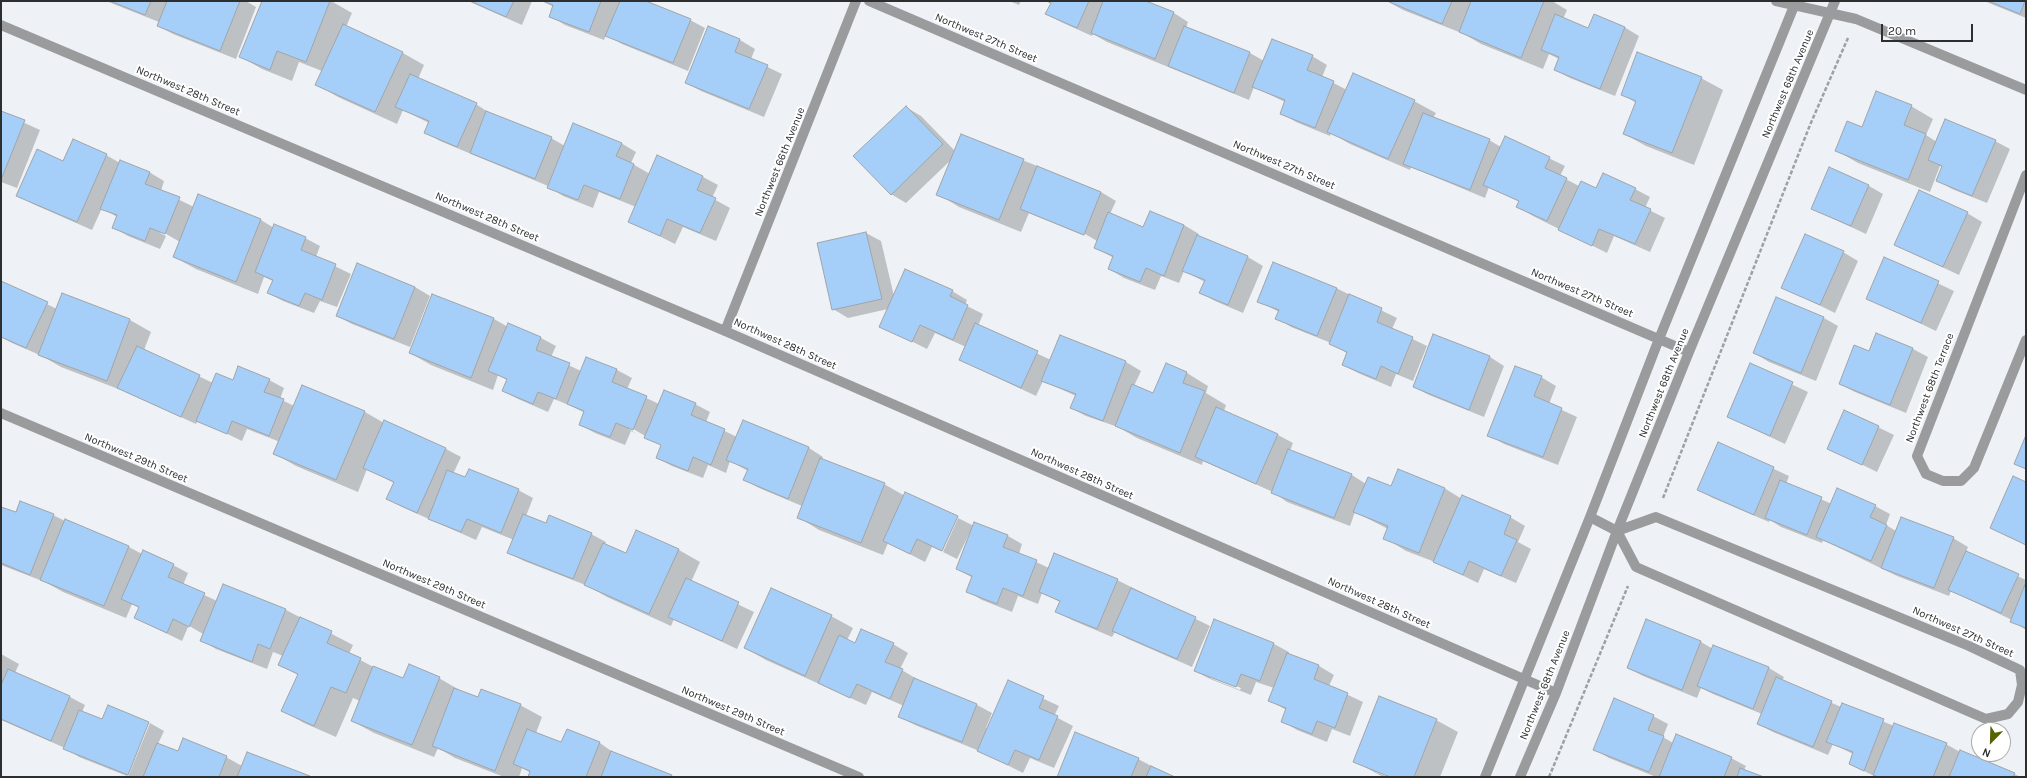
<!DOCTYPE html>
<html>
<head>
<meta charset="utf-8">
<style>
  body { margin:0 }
  #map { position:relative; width:2027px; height:778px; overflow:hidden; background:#eef2f6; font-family:Karla,sans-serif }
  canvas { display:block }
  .frame { position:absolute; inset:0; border:2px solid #2d2e30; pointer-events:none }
  .north { position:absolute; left:1971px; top:722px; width:40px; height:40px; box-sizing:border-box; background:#fff; border:1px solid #ababac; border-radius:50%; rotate:203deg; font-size:11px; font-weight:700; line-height:16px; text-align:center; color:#2d2e30 }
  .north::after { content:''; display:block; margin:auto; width:14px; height:18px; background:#596200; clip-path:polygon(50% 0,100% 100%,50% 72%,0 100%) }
  .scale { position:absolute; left:1881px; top:24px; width:92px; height:18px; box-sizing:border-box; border:2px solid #2d2e30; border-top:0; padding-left:5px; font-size:12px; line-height:14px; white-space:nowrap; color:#2d2e30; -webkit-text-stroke:3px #fff; paint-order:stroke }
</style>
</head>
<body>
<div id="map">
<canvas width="2027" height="778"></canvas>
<div class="frame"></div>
<div class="north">N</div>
<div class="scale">20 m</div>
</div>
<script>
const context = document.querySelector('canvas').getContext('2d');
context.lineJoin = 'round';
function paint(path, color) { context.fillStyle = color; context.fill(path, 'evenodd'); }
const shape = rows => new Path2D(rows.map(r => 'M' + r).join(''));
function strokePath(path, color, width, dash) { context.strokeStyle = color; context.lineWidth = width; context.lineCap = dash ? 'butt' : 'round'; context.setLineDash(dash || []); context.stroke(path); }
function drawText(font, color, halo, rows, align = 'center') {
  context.font = font + ' Karla,sans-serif'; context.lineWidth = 4; context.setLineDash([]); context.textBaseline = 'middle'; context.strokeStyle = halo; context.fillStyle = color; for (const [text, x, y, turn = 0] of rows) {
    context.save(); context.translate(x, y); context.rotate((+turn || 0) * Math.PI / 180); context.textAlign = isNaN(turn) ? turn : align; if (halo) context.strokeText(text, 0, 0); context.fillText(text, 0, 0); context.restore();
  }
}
paint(shape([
  [106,1,246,1,256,7,236,59,173,34,158,26,159,22],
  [263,1,331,1,352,13,346,27,403,53,424,65,418,79,476,104,491,114,551,138,565,146,621,143,636,152,631,163,650,174,658,156,703,177,718,185,712,198,730,208,716,241,683,227,675,244,629,221,636,207,599,192,593,208,563,196,548,186,440,141,425,132,429,123,403,110,397,124,338,97,316,84,322,71,299,62,292,81,262,69,241,57],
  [468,1,532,1,522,25],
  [541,1,643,1,690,20,705,28,688,71,622,44,606,35,604,40,565,25,550,16,554,7],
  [1009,1,1021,1,1019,5],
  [1046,1,1144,1,1174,13,1188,22,1186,28,1250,53,1264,61,1312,56,1327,65,1322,77,1347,90,1414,101,1436,113,1433,118,1489,140,1501,147,1506,137,1565,166,1560,176,1579,186,1597,189,1635,189,1650,197,1645,208,1665,218,1650,252,1614,236,1607,253,1533,216,1518,207,1520,202,1489,187,1485,198,1411,167,1410,170,1350,144,1331,133,1330,136,1296,122,1281,113,1285,102,1254,87,1249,100,1107,42,1093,34,1092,36,1061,22,1046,14,1051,4],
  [1387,1,1552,1,1567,10,1563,19,1589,30,1624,27,1639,36,1615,96,1570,78,1555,70,1559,59,1549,54,1543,69,1481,44,1464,34,1403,10],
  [1984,1,2026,1,2026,18],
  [709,28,740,40,755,49,751,59,782,74,764,117,701,91,686,83],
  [1701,78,1723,90,1694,165,1646,146,1624,134,1636,103,1622,94],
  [1911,106,1933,119,1926,135,1937,142,1995,141,2010,149,1987,203,1952,189,1937,180,1943,168,1940,166,1930,192,1858,163,1837,151,1862,128],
  [906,107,921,116,955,151,961,135,1101,192,1116,201,1110,214,1144,228,1150,212,1184,225,1199,234,1198,236,1248,257,1263,266,1243,313,1215,301,1201,293,1205,282,1184,271,1179,283,1161,276,1155,290,1124,278,1109,269,1114,258,1095,248,1097,241,1080,231,1079,233,1087,237,1029,213,1021,232,959,207,938,194,952,159,906,203,891,194],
  [1,112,40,130,17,188,1,182],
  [106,155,120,163,149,172,164,181,161,191,194,207,199,196,261,220,274,228,305,238,320,246,316,257,351,274,337,307,320,301,314,313,283,301,268,293,273,281,264,277,258,294,196,269,174,257,180,242,161,231,160,233,166,236,160,249,128,236,113,227,117,217,102,208,92,230,33,204,18,195,64,162],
  [1869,186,1883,194,1866,234,1812,209],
  [1967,213,1982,222,1959,275,1895,245],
  [866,233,881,241,894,296,952,291,967,300,965,305,983,314,978,326,1051,360,1060,336,1126,362,1141,371,1134,386,1154,395,1166,365,1187,373,1208,386,1206,393,1226,405,1224,411,1278,435,1293,443,1290,451,1352,475,1366,484,1391,487,1444,488,1462,499,1510,517,1525,526,1518,542,1531,549,1516,583,1484,569,1478,583,1435,562,1406,551,1385,538,1388,529,1355,512,1350,526,1287,502,1273,492,1203,461,1202,465,1137,438,1118,427,1086,416,1071,408,1076,396,1043,381,1036,396,960,360,966,347,935,333,927,349,881,326,888,309,848,318,833,309,818,244],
  [1843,252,1858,261,1835,313,1782,287],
  [1885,258,1954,291,1936,331,1867,298],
  [357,265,415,287,430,296,410,347,352,324,337,316],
  [1,282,57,309,63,294,130,320,151,332,144,350,213,383,269,380,284,388,280,399,294,406,365,412,384,423,385,422,446,449,461,457,453,474,466,479,518,490,533,498,526,516,546,525,591,534,606,542,605,545,627,554,679,550,700,562,691,582,754,612,737,649,674,619,671,626,607,597,588,586,524,561,509,553,514,540,482,527,476,540,402,507,387,499,394,483,367,469,358,492,296,466,275,454,280,442,247,429,242,441,198,420,196,424,126,392,61,367,42,356,12,343,1,337],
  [1336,288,1397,318,1392,329,1427,346,1413,381,1396,374,1391,387,1358,373,1343,365,1348,354,1331,343,1291,327,1277,318,1279,312,1258,301],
  [432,295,494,319,508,327,541,338,556,346,551,357,581,371,586,358,617,370,632,378,627,389,659,404,695,404,710,412,706,422,737,437,743,422,809,448,823,457,822,460,884,484,905,496,957,517,941,551,932,547,925,562,888,543,883,555,819,530,798,517,802,506,759,488,745,480,748,471,730,461,726,473,708,465,703,478,672,466,657,458,662,446,630,427,629,429,637,434,631,431,625,445,595,433,580,425,585,413,571,406,554,399,548,412,518,399,503,391,507,380,498,375,493,390,431,365,410,353],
  [1824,318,1838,326,1816,381,1769,362,1754,353],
  [1877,334,1913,349,1928,357,1906,413,1855,392,1840,384,1869,352],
  [1490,357,1504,366,1484,417,1429,395,1414,387],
  [1751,365,1808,392,1785,444,1728,417],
  [1541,377,1556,386,1549,404,1577,417,1558,465,1504,444,1489,435],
  [1845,411,1894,435,1877,472,1828,448],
  [1718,443,1789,476,1786,484,1832,504,1875,506,1890,514,1886,525,1896,531,1953,538,1968,547,1966,552,2026,580,2026,630,2012,621,2012,620,1951,591,1949,596,1897,576,1823,540,1822,543,1781,527,1770,520,1769,522,1713,498,1698,490],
  [2026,483,2026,545,1991,528],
  [1,508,16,514,53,515,65,521,129,547,142,554,173,565,188,573,183,585,217,601,286,610,353,645,349,654,381,671,404,679,439,678,461,691,479,698,520,705,542,717,536,733,561,744,567,730,600,743,614,753,674,777,529,777,531,773,522,768,519,777,504,777,455,758,438,748,434,757,374,733,352,721,360,701,353,698,336,737,304,723,283,711,298,675,279,665,283,656,273,652,267,669,216,649,201,640,203,634,186,624,185,625,188,627,182,641,135,618,139,608,132,604,126,618,63,592,45,582,1,565],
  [958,518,974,526,1008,536,1022,544,1019,554,1049,568,1117,580,1210,626,1192,667,1128,639,1115,632,1112,637,1072,620,1057,612,1060,602,1042,593,1038,604,1018,596,1012,612,982,600,967,591,973,578,957,569,971,532,970,532,957,559,943,552],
  [831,616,853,628,847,640,855,644,893,644,908,653,900,669,917,679,917,680,977,705,992,713,986,728,988,729,1008,682,1059,706,1054,716,1073,726,1054,768,1030,758,1023,773,977,750,915,725,900,717,904,706,872,692,866,705,766,660,745,648],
  [1647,620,1701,642,1713,649,1713,647,1769,668,1784,677,1782,681,1841,707,1842,704,1894,726,1946,744,1960,752,2021,777,1876,777,1850,764,1853,754,1833,744,1828,755,1773,732,1758,724,1762,714,1713,694,1701,688,1697,698,1643,676,1628,668],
  [1214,621,1274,644,1289,652,1288,654,1319,666,1334,675,1329,686,1363,702,1350,736,1332,729,1327,742,1297,730,1282,721,1286,710,1269,700,1274,688,1256,682,1251,695,1210,679,1195,671],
  [1210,676,1241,688,1240,690,1210,678],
  [1,654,19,664,15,673,70,697,85,705,82,712,103,720,109,707,150,723,148,723,127,776,79,757,65,748,1,720],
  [1653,716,1668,724,1663,737,1673,743,1731,758,1746,766,1744,770,1762,777,1656,777,1609,758,1594,749],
  [1436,720,1458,732,1440,777,1393,777,1376,770,1376,772,1388,777,1383,777,1354,761],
  [150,723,164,731,158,744,179,753,226,757,242,766,308,777,128,777],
  [1138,759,1173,777,1058,777]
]), '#0003');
const building = shape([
  [110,1,151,1,145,15,110,1],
  [167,1,240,1,220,51,157,26,167,1],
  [262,1,330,1,306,62,277,51,270,70,239,57,262,1],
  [470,1,514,1,506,17,470,1],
  [543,1,601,1,589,32,549,17,553,5,543,1],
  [620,1,646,1,691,19,673,63,605,36,620,1],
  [1047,1,1089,1,1077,28,1045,14,1051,3,1047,1],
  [1103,1,1146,1,1174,12,1155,59,1091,33,1103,1],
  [1387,1,1452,1,1442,24,1387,1],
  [1471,1,1544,1,1521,58,1459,32,1471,1],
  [1988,1,2025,1,2020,14,1988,1],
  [1555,14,1588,28,1594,14,1625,27,1600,89,1554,70,1559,57,1541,50,1555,14],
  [343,24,403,52,375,112,315,85,343,24],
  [708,26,740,39,735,52,768,65,749,109,685,83,708,26],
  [1184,26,1250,52,1234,93,1168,66,1184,26],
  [1272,39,1313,55,1307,70,1334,81,1315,128,1280,114,1285,100,1252,87,1272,39],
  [1637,52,1702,77,1672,153,1623,134,1636,101,1621,95,1637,52],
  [1353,73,1415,100,1388,159,1327,132,1353,73],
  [410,74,477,103,457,147,424,133,429,121,395,107,410,74],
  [1876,91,1912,105,1904,125,1926,134,1908,180,1835,151,1847,121,1862,127,1876,91],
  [906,106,943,144,891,195,853,156,906,106],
  [1,111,25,120,1,180,1,111],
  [486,111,552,137,535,179,470,153,486,111],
  [1423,113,1490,139,1470,190,1403,164,1423,113],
  [1945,119,1996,140,1972,196,1936,181,1942,166,1928,160,1945,119],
  [573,123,622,143,616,156,634,164,620,199,584,185,578,200,547,188,573,123],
  [961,134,1024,159,999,220,936,195,961,134],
  [1505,136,1550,157,1545,168,1567,178,1547,221,1516,207,1519,201,1483,185,1505,136],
  [73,139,107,154,77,222,16,196,37,149,63,161,73,139],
  [657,155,703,176,697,190,716,198,700,233,667,219,660,236,628,222,657,155],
  [120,160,150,172,145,184,180,197,165,234,150,228,145,241,112,228,117,215,100,209,120,160],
  [1037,166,1101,192,1084,235,1020,209,1037,166],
  [1829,167,1869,185,1851,226,1811,209,1829,167],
  [1603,173,1636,188,1630,200,1651,209,1635,244,1599,229,1592,246,1558,230,1581,181,1596,188,1603,173],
  [1919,190,1968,212,1943,267,1894,245,1919,190],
  [198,194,261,219,236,282,173,257,198,194],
  [1150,211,1184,225,1164,276,1146,268,1140,282,1108,269,1113,256,1094,248,1108,212,1143,227,1150,211],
  [274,224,306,237,301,250,336,264,322,300,305,293,299,306,267,293,273,280,255,272,274,224],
  [866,232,882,299,832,310,817,243,866,232],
  [1805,234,1844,251,1820,305,1781,288,1805,234],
  [1197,235,1248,256,1228,305,1199,293,1205,280,1182,271,1197,235],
  [1884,257,1939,281,1921,323,1866,299,1884,257],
  [1273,262,1337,288,1317,336,1275,319,1279,310,1257,302,1273,262],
  [357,263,415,287,394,339,336,316,357,263],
  [905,269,953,290,950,296,968,305,953,340,920,325,912,342,879,327,905,269],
  [1,281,48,302,26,348,1,337,1,281],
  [62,293,130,319,107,381,38,355,62,293],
  [432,294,494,318,471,378,409,353,432,294],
  [1349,294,1382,308,1377,322,1413,337,1398,374,1381,366,1376,379,1342,365,1347,352,1329,344,1349,294],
  [1776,297,1824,317,1801,373,1753,353,1776,297],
  [508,323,541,337,536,350,570,363,556,399,538,392,533,404,502,391,507,379,488,371,508,323],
  [975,323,1038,351,1021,388,959,360,975,323],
  [1876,333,1913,348,1890,405,1839,384,1854,345,1869,351,1876,333],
  [1433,334,1490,356,1469,410,1413,387,1433,334],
  [1060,335,1126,361,1103,421,1070,408,1076,394,1041,381,1060,335],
  [137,346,200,375,181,417,117,388,137,346],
  [586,357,617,369,612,382,647,396,633,430,616,423,610,437,579,425,584,411,567,404,586,357],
  [1166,363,1187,372,1183,383,1205,391,1180,453,1115,426,1132,384,1153,393,1166,363],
  [1750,363,1793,382,1770,436,1727,417,1750,363],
  [238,366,270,379,264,392,284,399,269,436,232,421,227,434,196,421,216,373,233,380,238,366],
  [1515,366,1542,376,1534,396,1562,408,1543,457,1487,436,1515,366],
  [302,385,365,411,336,480,273,454,302,385],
  [664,390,696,403,691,415,725,429,711,465,693,457,688,471,656,458,661,445,644,438,664,390],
  [1216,407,1278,434,1256,484,1195,457,1216,407],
  [1844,410,1879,426,1862,465,1827,449,1844,410],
  [384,420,446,448,417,513,386,499,394,482,363,468,384,420],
  [743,420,809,447,788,499,743,480,748,469,726,460,743,420],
  [2026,435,2026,469,2014,464,2026,435],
  [1718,442,1774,467,1754,515,1697,490,1718,442],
  [1288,449,1352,474,1334,518,1271,493,1288,449],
  [820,458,885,483,861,543,797,518,820,458],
  [469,469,519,489,501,533,467,519,461,532,428,519,447,470,465,477,469,469],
  [1398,469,1445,488,1419,553,1383,539,1388,526,1353,512,1368,477,1391,486,1398,469],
  [2013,476,2026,482,2026,545,1990,528,2013,476],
  [1780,480,1822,497,1807,535,1765,518,1780,480],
  [1837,488,1876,505,1870,517,1887,525,1871,561,1816,537,1837,488],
  [905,492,958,516,942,551,917,539,910,554,883,541,905,492],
  [1462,495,1511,516,1504,534,1517,540,1501,576,1469,561,1463,575,1433,562,1462,495],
  [20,501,54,514,30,575,1,563,1,507,16,512,20,501],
  [523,514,546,523,549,515,592,533,573,579,507,553,523,514],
  [1901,517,1954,537,1934,588,1881,568,1901,517],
  [65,519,129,546,104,606,40,580,65,519],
  [974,522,1008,535,1003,547,1037,560,1023,596,1003,588,997,604,966,592,972,576,956,569,974,522],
  [636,530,679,549,649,614,584,585,603,543,626,553,636,530],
  [143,550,174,564,168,577,205,593,189,627,173,619,167,633,134,618,139,607,121,599,143,550],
  [1966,551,2019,574,2001,613,1948,590,1966,551],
  [1054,553,1118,579,1097,629,1055,612,1060,601,1039,592,1054,553],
  [686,578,739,602,722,641,668,617,686,578],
  [2026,582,2026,628,2010,622,2026,582],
  [223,584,286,609,270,649,258,644,252,662,200,641,223,584],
  [771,588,832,615,805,676,744,648,771,588],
  [1131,588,1196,617,1177,659,1112,631,1131,588],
  [300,617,332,631,327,643,361,658,346,693,331,687,314,726,281,711,298,674,278,665,300,617],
  [1214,619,1274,643,1260,681,1241,674,1236,687,1194,671,1214,619],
  [1646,619,1701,641,1682,690,1627,668,1646,619],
  [861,629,894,643,885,662,903,669,890,699,857,684,850,698,818,683,839,635,855,643,861,629],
  [1713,645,1769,667,1753,709,1697,686,1713,645],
  [1287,653,1319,665,1314,679,1348,693,1335,728,1317,721,1312,734,1281,722,1286,708,1268,701,1287,653],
  [409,664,440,677,412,745,351,721,373,666,403,678,409,664],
  [8,669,70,696,51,741,1,719,1,685,8,669],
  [1776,677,1832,701,1813,747,1757,724,1776,677],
  [914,678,977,704,962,742,898,717,914,678],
  [1008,680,1044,696,1039,708,1058,716,1039,760,1015,750,1008,765,977,751,1008,680],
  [454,688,478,697,481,689,521,704,495,771,432,746,454,688],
  [1379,696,1437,719,1414,777,1390,777,1353,762,1379,696],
  [1614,698,1654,715,1648,730,1664,736,1649,772,1593,750,1614,698],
  [1842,703,1884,719,1864,771,1849,764,1853,752,1826,742,1842,703],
  [108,705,149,722,128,775,63,749,79,710,102,719,108,705],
  [1894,723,1947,743,1933,777,1878,777,1873,775,1894,723],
  [527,729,561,742,567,729,600,742,586,777,528,777,530,771,513,764,527,729],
  [1075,732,1139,758,1131,777,1057,777,1075,732],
  [1676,734,1732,757,1724,777,1659,777,1676,734],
  [183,738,227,756,219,777,143,777,157,743,178,751,183,738],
  [1960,750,2015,773,2013,777,1949,777,1960,750],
  [611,751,672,775,671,777,601,777,611,751],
  [247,752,310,776,310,777,237,777,247,752],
  [1151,766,1175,777,1146,777,1151,766],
  [1740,768,1764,777,1737,777,1740,768]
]);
paint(building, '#a5cef9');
strokePath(building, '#a0a4a8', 1);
strokePath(shape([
  [1663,498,1810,125,1848,38],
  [1549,777,1628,586]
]), '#9ea1a4', 2.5, [4, 2]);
strokePath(shape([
  [869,1,1689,352],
  [1776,1,1856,19,2026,90],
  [1,25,725,331,1556,693],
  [2026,175,1917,456,1926,474,1943,481,1961,481,1974,468,2026,340],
  [725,331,856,1],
  [1,413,859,777],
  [1590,517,1617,531,1636,567,1986,719,2008,714,2018,702,2022,685,2020,670,1969,646,1656,517,1617,531],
  [1485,777,1590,517,1659,339,1796,1],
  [1520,777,1556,693,1617,531,1689,352,1835,1]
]), '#999b9d', 10);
drawText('11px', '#2d2e30', '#fff', [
  ["Northwest 27th Street",986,38,23],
  ["Northwest 68th Avenue",1788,84,-67],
  ["Northwest 28th Street",188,91,23],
  ["Northwest 66th Avenue",780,162,-68],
  ["Northwest 27th Street",1284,165,23],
  ["Northwest 28th Street",487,217,23],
  ["Northwest 27th Street",1582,293,23],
  ["Northwest 28th Street",785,344,24],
  ["Northwest 68th Avenue",1664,383,-68],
  ["Northwest 68th Terrace",1930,388,-69],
  ["Northwest 29th Street",136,458,23],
  ["Northwest 28th Street",1082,474,24],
  ["Northwest 29th Street",434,584,23],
  ["Northwest 28th Street",1379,603,24],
  ["Northwest 27th Street",1963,632,24],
  ["Northwest 68th Avenue",1545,685,-68],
  ["Northwest 29th Street",733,711,23]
]);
</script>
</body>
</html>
